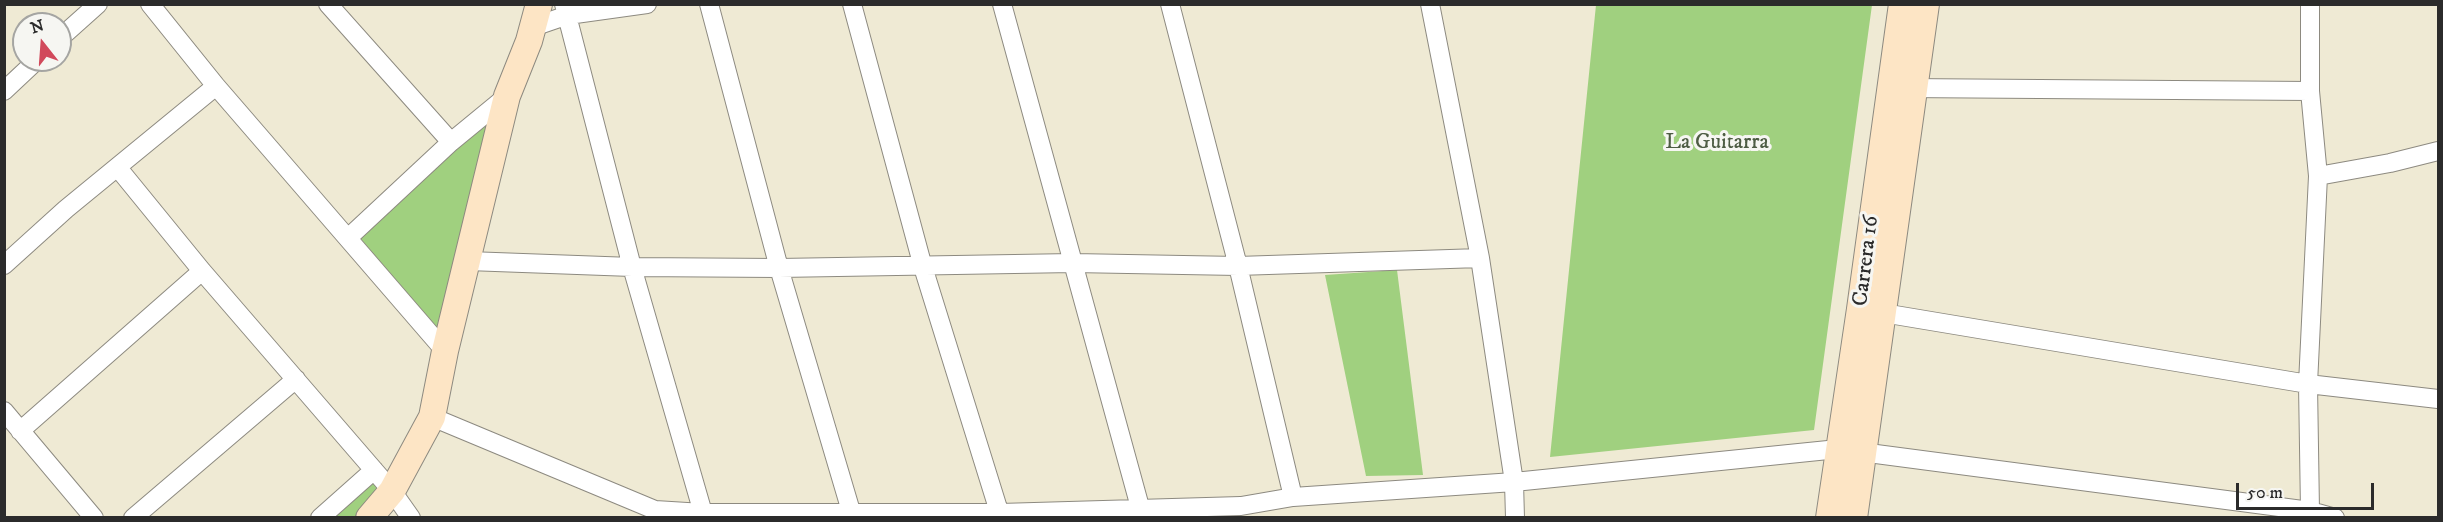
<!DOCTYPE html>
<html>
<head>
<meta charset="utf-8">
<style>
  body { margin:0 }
  #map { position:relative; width:2443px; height:522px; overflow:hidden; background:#efead4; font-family:"IM FELL DW Pica",serif }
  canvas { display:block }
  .frame { position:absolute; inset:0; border:6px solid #2b2b2b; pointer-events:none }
  .north { position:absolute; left:12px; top:12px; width:60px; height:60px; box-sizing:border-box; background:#f6f6f2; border:2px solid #a5a5a2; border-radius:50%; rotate:343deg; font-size:16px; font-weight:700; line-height:24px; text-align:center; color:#2b2b2b }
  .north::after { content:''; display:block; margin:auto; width:21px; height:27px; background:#d1495b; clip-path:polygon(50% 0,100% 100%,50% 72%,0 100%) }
  .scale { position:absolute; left:2236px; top:483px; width:138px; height:27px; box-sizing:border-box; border:3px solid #2b2b2b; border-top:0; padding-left:8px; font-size:18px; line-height:21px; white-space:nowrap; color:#2b2b2b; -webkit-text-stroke:4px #f6f6f2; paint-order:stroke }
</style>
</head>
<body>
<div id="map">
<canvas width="2443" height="522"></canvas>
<div class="frame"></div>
<div class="north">N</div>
<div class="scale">50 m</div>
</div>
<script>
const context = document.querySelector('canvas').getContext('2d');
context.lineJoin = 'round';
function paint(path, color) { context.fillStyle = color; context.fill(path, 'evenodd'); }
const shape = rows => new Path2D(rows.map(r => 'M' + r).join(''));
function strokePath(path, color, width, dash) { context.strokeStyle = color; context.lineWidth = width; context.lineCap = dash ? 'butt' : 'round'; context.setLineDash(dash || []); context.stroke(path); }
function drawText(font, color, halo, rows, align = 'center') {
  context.font = font + ' "IM FELL DW Pica",serif'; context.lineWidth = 6; context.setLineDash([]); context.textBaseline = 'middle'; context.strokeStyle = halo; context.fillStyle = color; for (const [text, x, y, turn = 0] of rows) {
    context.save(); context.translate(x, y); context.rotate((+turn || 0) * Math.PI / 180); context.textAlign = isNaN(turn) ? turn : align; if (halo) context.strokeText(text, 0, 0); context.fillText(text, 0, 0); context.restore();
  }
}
paint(shape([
  [1596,5,1872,5,1814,430,1550,457],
  [493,116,439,333,360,238],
  [1397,270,1423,475,1366,476,1325,275],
  [372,478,381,491,357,517,327,518]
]), '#a0d07f');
const minor = shape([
  [150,4,216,86,445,351],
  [328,4,451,142],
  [564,4,632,267,703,513],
  [709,4,779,268,853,518],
  [852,4,923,267,1001,518],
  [1002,4,1143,518],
  [1170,4,1238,266,1293,497],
  [1430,4,1480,258,1514,482,1515,518],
  [2310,4,2310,91,2318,176,2308,384,2310,511],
  [533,27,568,15,647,4],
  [60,38,98,4],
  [1904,88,2310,91],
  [4,91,37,60],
  [118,168,202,271,392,491,411,518],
  [2318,176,2390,163,2438,151],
  [348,238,451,142,507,96],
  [468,261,632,267,779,268,1073,263,1238,266,1480,258],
  [4,265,66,209,216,86],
  [1871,311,2308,384,2438,399],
  [4,411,94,518],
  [432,417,655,510,703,513,1000,513,1241,506,1293,497,1514,482,1838,449,2310,511,2335,518],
  [20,431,202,271],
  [133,518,296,379],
  [320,518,374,470]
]);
const secondary = shape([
  [369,518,392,491,432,417,445,351,507,96,529,41,539,4],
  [1829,518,1860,309,1902,4],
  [1854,518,1926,4]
]);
strokePath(minor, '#8d8a80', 20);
strokePath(secondary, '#8d8a80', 28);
strokePath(minor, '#fff', 18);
strokePath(secondary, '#fde5c5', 26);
drawText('22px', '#4e5d44', '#f6f6f2', [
  ["La Guitarra",1717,143]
]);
drawText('22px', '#2b2b2b', '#f6f6f2', [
  ["Carrera 16",1867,261,-83]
]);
</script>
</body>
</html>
